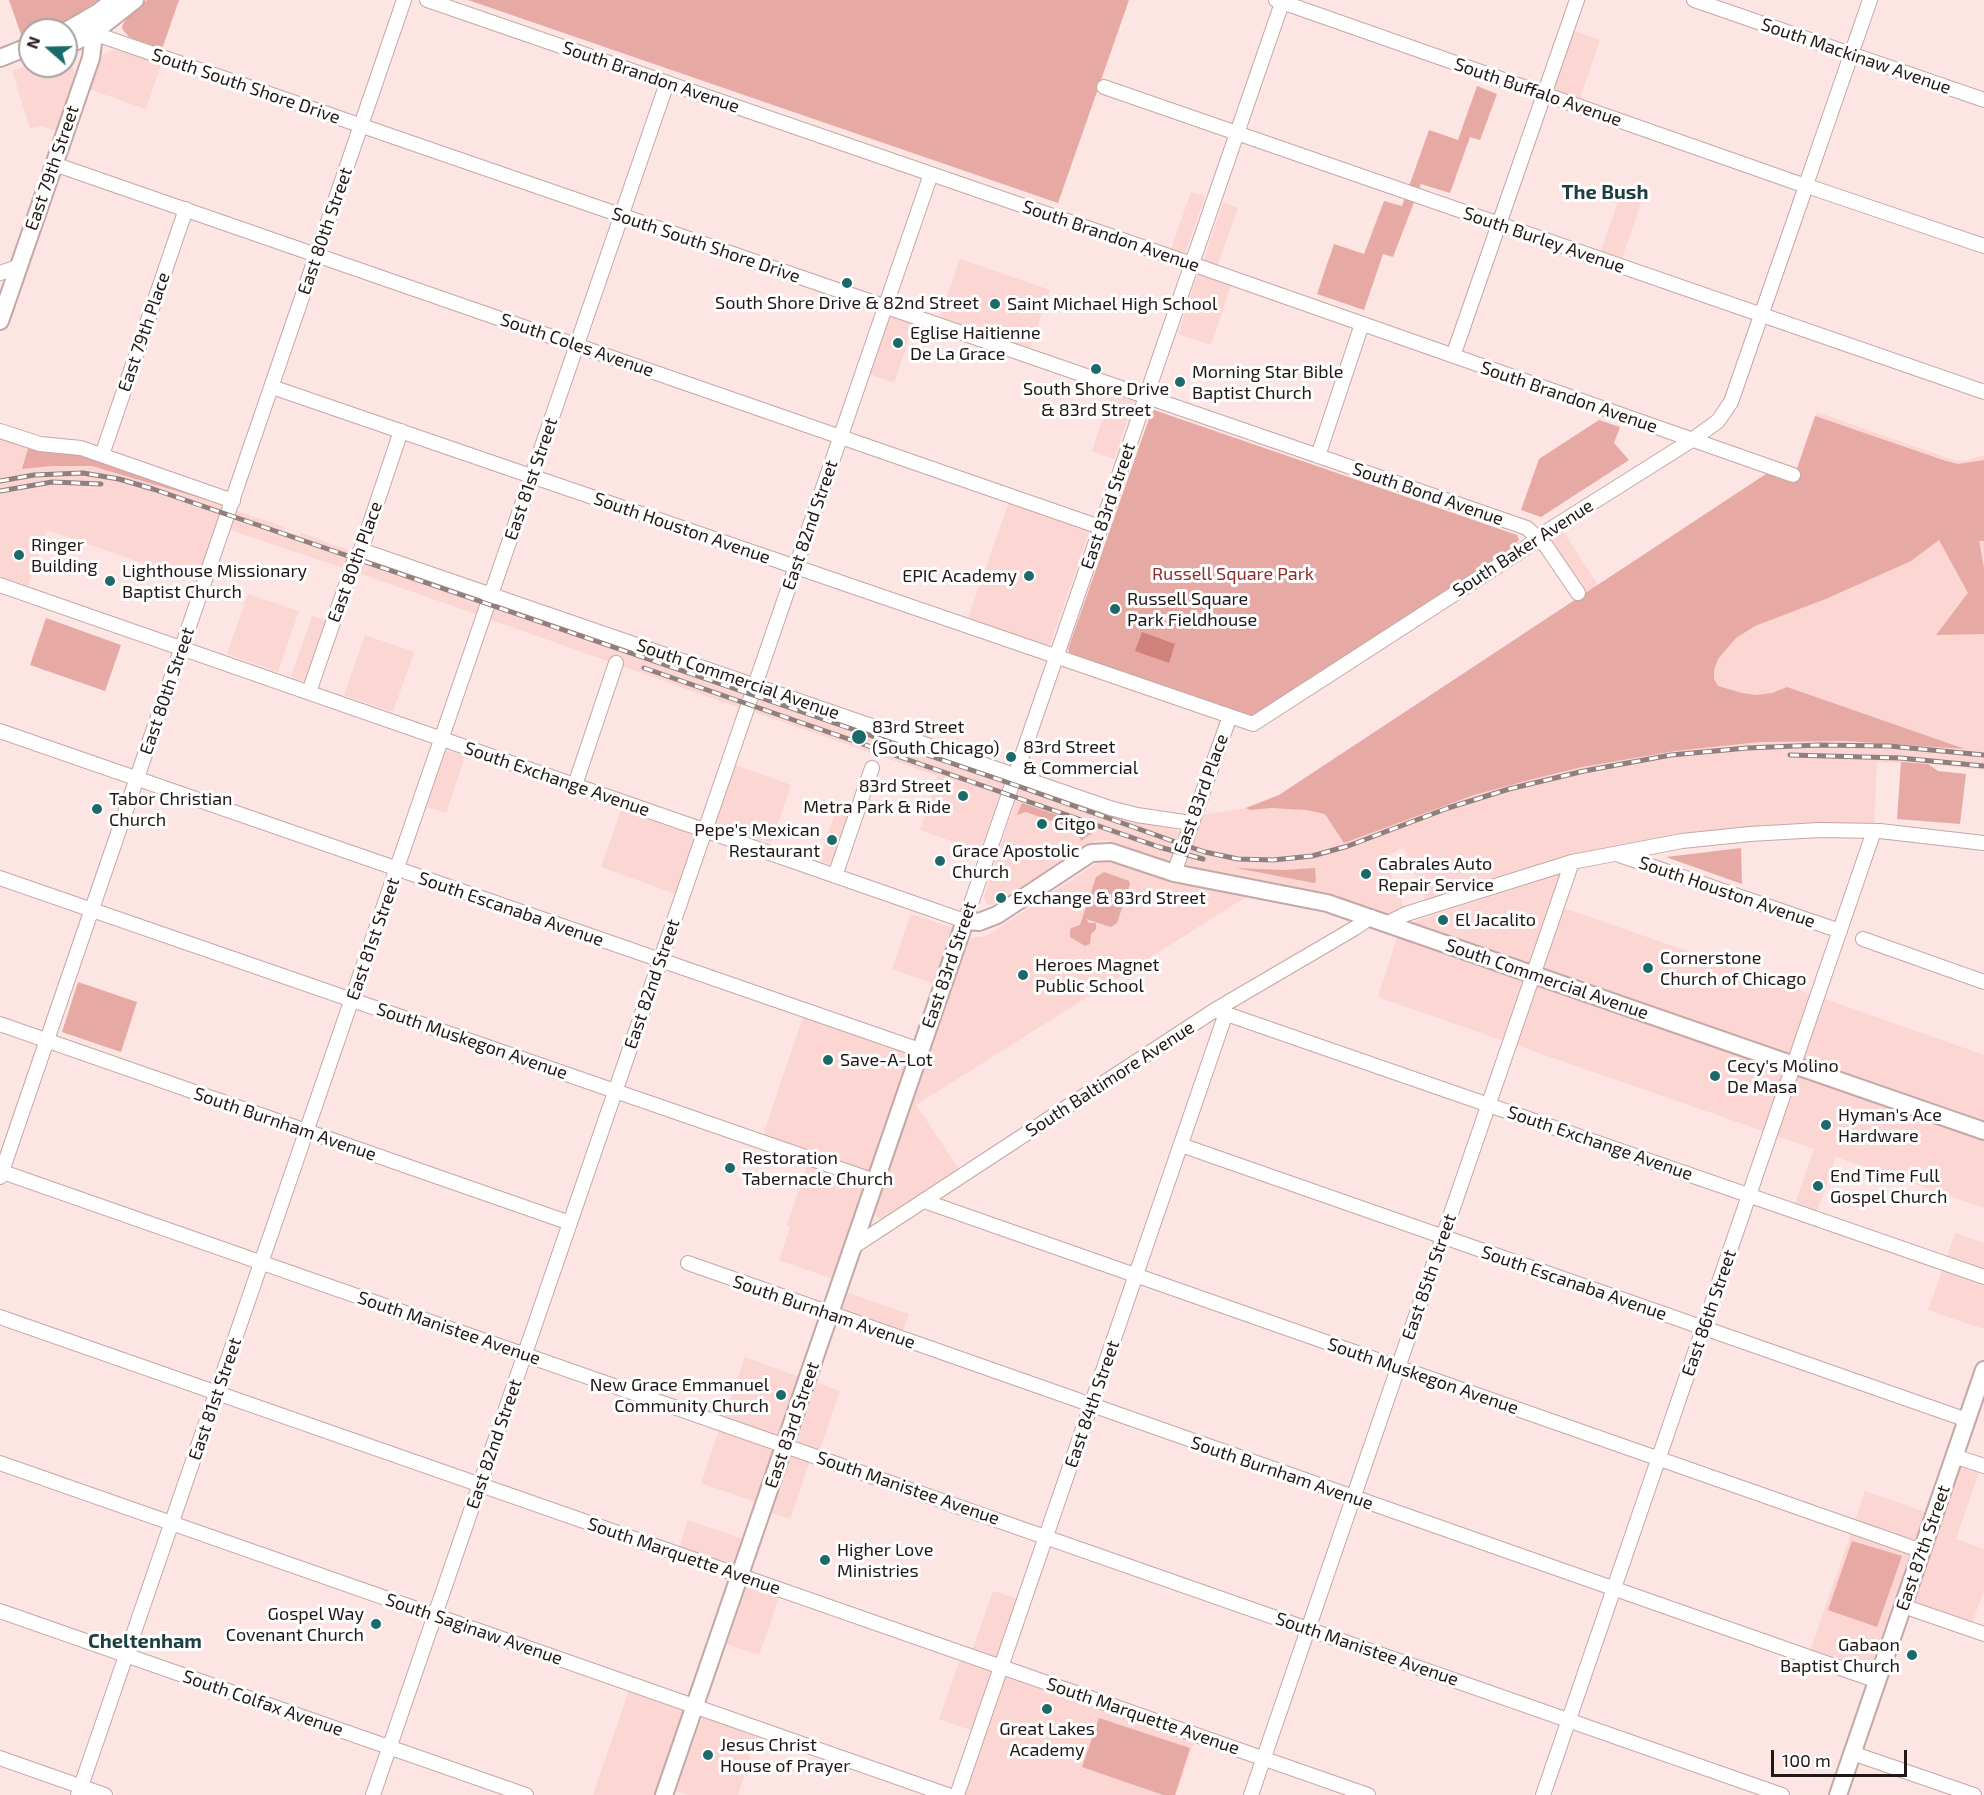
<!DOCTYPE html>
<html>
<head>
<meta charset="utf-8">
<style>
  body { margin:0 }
  #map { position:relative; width:1984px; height:1795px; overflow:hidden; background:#fce5e2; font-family:"Exo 2",sans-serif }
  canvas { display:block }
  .north { position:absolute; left:18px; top:18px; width:60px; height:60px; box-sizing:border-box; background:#fff; border:2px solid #a6a2a2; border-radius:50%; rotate:290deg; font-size:16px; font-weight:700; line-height:24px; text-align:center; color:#201716 }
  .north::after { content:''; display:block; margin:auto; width:21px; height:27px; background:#1c696a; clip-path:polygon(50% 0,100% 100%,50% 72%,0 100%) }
  .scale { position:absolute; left:1771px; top:1750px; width:136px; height:27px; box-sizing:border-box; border:3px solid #201716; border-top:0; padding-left:8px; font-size:18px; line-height:21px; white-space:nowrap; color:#201716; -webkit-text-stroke:4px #fff; paint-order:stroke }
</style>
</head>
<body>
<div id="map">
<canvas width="1984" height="1795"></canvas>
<div class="north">N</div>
<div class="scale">100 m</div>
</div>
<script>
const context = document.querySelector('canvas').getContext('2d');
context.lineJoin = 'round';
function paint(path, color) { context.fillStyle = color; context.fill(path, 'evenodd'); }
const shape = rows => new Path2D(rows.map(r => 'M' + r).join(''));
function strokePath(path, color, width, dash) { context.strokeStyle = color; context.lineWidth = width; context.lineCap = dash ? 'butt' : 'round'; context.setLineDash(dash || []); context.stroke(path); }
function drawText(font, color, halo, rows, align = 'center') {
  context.font = font + ' "Exo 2",sans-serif'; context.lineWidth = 6; context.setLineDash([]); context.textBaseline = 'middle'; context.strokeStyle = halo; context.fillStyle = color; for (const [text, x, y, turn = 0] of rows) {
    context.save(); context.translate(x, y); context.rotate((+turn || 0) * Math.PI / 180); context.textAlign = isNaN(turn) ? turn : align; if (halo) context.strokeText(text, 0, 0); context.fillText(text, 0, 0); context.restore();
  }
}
paint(shape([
  [1571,30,1600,40,1579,101,1550,91],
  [113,50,142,56,162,62,146,109,88,89,100,56],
  [66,58,71,62,74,73,72,89,57,131,42,126,30,128,12,71,30,64,30,66,66,66],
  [1191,192,1205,196,1185,253,1171,249],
  [1621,193,1642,200,1622,258,1601,251],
  [1223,202,1238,208,1217,267,1203,263],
  [960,259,1050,290,1030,348,940,317],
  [1198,273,1231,285,1211,345,1178,334],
  [887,314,914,323,894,383,866,373],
  [1112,391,1135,399,1114,459,1092,451],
  [1817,412,1953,460,1965,461,1984,455,1984,770,1928,764,1877,762,1874,826,1785,825,1717,831,1629,843,1561,858,1495,877,1426,901,1404,848,1384,857,1405,909,1388,914,1317,891,1185,866,1184,864,1199,815,1246,808,1279,795,1585,593,1550,539,1563,531,1598,585,1769,472,1793,480],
  [0,436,74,456,224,506,197,582,47,530,28,586,0,576],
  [1009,502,1090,530,1048,650,967,621],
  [234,510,284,527,283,531,300,536,301,533,354,552,346,569,227,529],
  [365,555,485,596,479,615,355,572],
  [248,594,299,611,278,672,227,654],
  [496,600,748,687,740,708,489,619],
  [312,616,328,621,307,682,291,677],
  [365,635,414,652,393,712,344,695],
  [758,690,1006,777,980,851,920,830,938,776,751,711],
  [444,749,465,756,446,813,425,806],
  [733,764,791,785,771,843,712,823],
  [1021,784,1116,817,1180,831,1173,858,1171,861,1165,861,1106,840,1094,841,994,904,987,905,984,897],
  [839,802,858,808,838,867,819,860],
  [621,810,696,836,676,894,601,867],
  [1100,861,1112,862,1168,880,1246,897,916,1105,959,1169,885,1218,878,1218,875,1213,876,1210,908,1110,969,939,976,937,985,937],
  [1563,873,1531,964,1412,922],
  [1564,908,1813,995,1792,1055,1543,968],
  [911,914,953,928,934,984,892,969],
  [1398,935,1525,980,1504,1041,1378,997],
  [1537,985,1787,1072,1766,1132,1516,1045],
  [1825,999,1984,1055,1984,1122,1804,1059],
  [803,1017,911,1054,870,1175,762,1138],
  [1798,1076,1984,1141,1984,1208,1836,1157,1816,1214,1794,1206,1814,1149,1777,1136],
  [807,1166,865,1186,833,1279,779,1260,790,1227,787,1226],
  [1955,1233,1984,1243,1984,1272,1946,1259],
  [1942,1271,1984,1286,1984,1329,1928,1310],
  [848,1293,909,1314,902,1333,842,1311],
  [745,1357,799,1377,779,1437,724,1418],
  [817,1383,840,1391,819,1451,797,1443],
  [720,1428,775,1447,756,1502,701,1483],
  [792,1455,810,1461,790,1519,772,1513],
  [1961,1465,1979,1472,1956,1539,1984,1549,1984,1590,1972,1623,1913,1602],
  [1865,1491,1925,1512,1915,1541,1855,1521],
  [688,1520,743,1539,733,1567,679,1548],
  [1851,1533,1910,1554,1869,1672,1810,1652],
  [747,1586,779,1597,759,1655,727,1644],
  [993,1591,1019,1599,998,1660,972,1651],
  [960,1660,994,1673,973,1731,939,1719],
  [1005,1676,1194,1742,1176,1795,965,1795],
  [629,1690,685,1710,656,1795,593,1795],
  [702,1717,757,1736,738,1795,688,1795,676,1791]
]), '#fbd6d3');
paint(shape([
  [9,0,98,0,52,30,30,30,30,40,24,43],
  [147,0,179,0,162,49,129,37,123,30,122,26,126,19],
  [468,0,1129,0,1058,203],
  [1477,86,1497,94,1480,140,1470,137,1450,193,1421,184,1393,257,1383,254,1364,310,1317,294,1334,244,1364,254,1384,201,1402,206,1429,130,1458,140],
  [1154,410,1517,535,1519,540,1513,547,1250,718,1070,654,1068,649,1150,416],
  [1815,416,1946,461,1958,464,1984,460,1984,541,1979,541,1984,568,1984,634,1936,635,1968,593,1939,540,1911,561,1828,598,1755,626,1736,638,1718,659,1714,670,1714,679,1718,686,1742,693,1757,695,1772,693,1787,687,1965,749,1845,741,1759,742,1675,751,1582,767,1533,779,1474,795,1344,843,1325,814,1306,810,1271,808,1250,810,1246,808,1279,795,1769,472,1793,480],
  [1599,420,1620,427,1614,443,1629,460,1541,517,1521,510,1539,459],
  [29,445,77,452,218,500,217,503,92,466,51,466,22,469],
  [46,618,121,645,105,691,30,665],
  [1901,762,1928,764,1938,771,1966,774,1960,824,1897,819],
  [1022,803,1098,829,1081,841,1078,830,1026,812,1017,815],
  [1741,848,1742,884,1666,857],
  [1236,868,1283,870,1315,868,1316,881,1314,883],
  [1104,872,1129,881,1130,884,1117,923,1111,927,1086,919,1089,923,1096,923,1096,929,1091,934,1090,944,1085,946,1070,937,1070,931,1071,928,1080,925,1096,877],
  [78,982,137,1002,121,1052,62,1032],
  [1852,1541,1902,1556,1877,1627,1828,1610],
  [1099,1718,1190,1748,1175,1795,1163,1795,1082,1767]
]), '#e7a9a3');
paint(shape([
  [1142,632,1175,644,1169,663,1135,651]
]), '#d1817b');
const minor = shape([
  [427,0,1192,264,1793,475],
  [1276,0,1800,184],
  [1694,0,1984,100],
  [87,31,1527,528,1546,546,1578,593],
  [1104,87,1984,392],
  [54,164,1100,527],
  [1808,179,1870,0],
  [1813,188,1984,246],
  [0,273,18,267],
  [1453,356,1577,0],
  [272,387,1253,724,1527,547,1538,537,1692,440,1718,421,1731,402,1804,192],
  [0,431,40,444,81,448,233,501],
  [102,455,186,209],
  [1318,456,1362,324],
  [361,550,1110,808,1137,815,1191,823],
  [0,585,965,921,1283,0],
  [309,692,355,559,361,550,401,431],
  [0,731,920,1050],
  [575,785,616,663],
  [1616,854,1840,931],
  [1174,873,1230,716],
  [835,876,872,768],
  [0,878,875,1181],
  [1388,923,1406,914,1572,862,1682,841,1750,834,1819,830,1880,831,1984,843],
  [1863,939,1984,982],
  [1215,1010,1984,1277],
  [0,1024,570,1223],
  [1181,1145,1967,1420],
  [0,1171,1782,1795],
  [0,1177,404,0],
  [924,1201,1922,1551],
  [853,1247,1215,1010,1355,928,1371,917],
  [688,1263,1877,1681],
  [0,1317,1368,1795],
  [1954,1456,1984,1466],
  [0,1463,948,1795],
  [1903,1606,1984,1634],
  [0,1611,526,1795],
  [1852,1753,1974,1795],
  [0,1758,105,1795],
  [78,1795,667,83],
  [373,1795,931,174],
  [957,1795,1226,1013],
  [1251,1795,1572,862],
  [1543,1795,1874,831]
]);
const major = shape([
  [66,31,97,13,114,0],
  [66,46,93,33,135,0],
  [0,58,30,46],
  [0,321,91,58,97,13],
  [664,1795,965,921,979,922,997,915,1091,853,1111,852,1174,873,1327,903,1984,1131],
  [1838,1795,1984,1370]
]);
strokePath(minor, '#c3a8a6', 16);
strokePath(major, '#c3a8a6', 20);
strokePath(minor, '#fff', 14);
strokePath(major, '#fff', 16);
const rail = shape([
  [0,481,34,475,83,473,119,479,153,489,1012,784,1184,845,1205,852,1238,859,1273,860,1312,856,1348,846,1448,808,1509,789,1584,771,1671,755,1747,748,1819,745,1889,746,1984,755],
  [0,491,52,482,101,484],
  [644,668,1159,847,1203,859],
  [1790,755,1900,758,1984,766]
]);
strokePath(rail, '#907f7d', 5);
strokePath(rail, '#fff', 3, [9]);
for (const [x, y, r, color] of [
  [847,283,6,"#1c696a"],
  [995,304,6,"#1c696a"],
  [898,343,6,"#1c696a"],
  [1096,369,6,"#1c696a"],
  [1180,382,6,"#1c696a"],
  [19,555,6,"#1c696a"],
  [1029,576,6,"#1c696a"],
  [110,581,6,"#1c696a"],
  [1115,609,6,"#1c696a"],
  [859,737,8,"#1c696a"],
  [1011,757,6,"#1c696a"],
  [963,796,6,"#1c696a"],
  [97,809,6,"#1c696a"],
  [1042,824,6,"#1c696a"],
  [832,840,6,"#1c696a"],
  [940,861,6,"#1c696a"],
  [1366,874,6,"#1c696a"],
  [1001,898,6,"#1c696a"],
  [1443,920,6,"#1c696a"],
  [1648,968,6,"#1c696a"],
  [1023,975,6,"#1c696a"],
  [828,1060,6,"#1c696a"],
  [1715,1076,6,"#1c696a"],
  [1826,1125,6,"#1c696a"],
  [730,1168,6,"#1c696a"],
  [1818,1186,6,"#1c696a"],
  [781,1395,6,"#1c696a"],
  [825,1560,6,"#1c696a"],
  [376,1624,6,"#1c696a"],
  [1912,1655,6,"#1c696a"],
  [1047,1709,6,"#1c696a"],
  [708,1755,6,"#1c696a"]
]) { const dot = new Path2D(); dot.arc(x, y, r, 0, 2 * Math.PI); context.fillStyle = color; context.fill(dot); strokePath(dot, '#fff', 2); }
drawText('18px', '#201716', '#fff', [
  ["South Mackinaw Avenue",1856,56,19],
  ["South Brandon Avenue",651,77,19],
  ["South South Shore Drive",246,86,19],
  ["South Buffalo Avenue",1538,92,19],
  ["East 79th Street",52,168,-71],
  ["East 80th Street",325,231,-71],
  ["South Brandon Avenue",1111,236,19],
  ["South Burley Avenue",1544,240,19],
  ["South South Shore Drive",706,245,19],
  ["East 79th Place",144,332,-71],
  ["South Coles Avenue",577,345,19],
  ["South Brandon Avenue",1569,397,19],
  ["East 81st Street",531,479,-71],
  ["South Bond Avenue",1428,494,19],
  ["East 83rd Street",1108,506,-71],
  ["East 82nd Street",810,525,-71],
  ["South Houston Avenue",682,528,19],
  ["South Baker Avenue",1523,548,-33],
  ["East 80th Place",355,562,-70],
  ["South Commercial Avenue",738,679,19],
  ["East 80th Street",167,691,-71],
  ["South Exchange Avenue",557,779,19],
  ["East 83rd Place",1201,794,-70],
  ["South Houston Avenue",1727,892,19],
  ["South Escanaba Avenue",511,909,19],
  ["East 81st Street",373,939,-71],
  ["East 83rd Street",949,965,-71],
  ["South Commercial Avenue",1547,979,19],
  ["East 82nd Street",652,984,-71],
  ["South Muskegon Avenue",472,1041,19],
  ["South Baltimore Avenue",1110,1079,-33],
  ["South Burnham Avenue",285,1124,19],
  ["South Exchange Avenue",1600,1143,19],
  ["East 85th Street",1429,1277,-71],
  ["South Escanaba Avenue",1574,1283,19],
  ["South Burnham Avenue",824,1312,19],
  ["East 86th Street",1709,1313,-71],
  ["South Manistee Avenue",449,1328,19],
  ["South Muskegon Avenue",1423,1376,19],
  ["East 81st Street",215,1399,-71],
  ["East 84th Street",1092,1404,-71],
  ["East 83rd Street",792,1425,-71],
  ["East 82nd Street",494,1444,-71],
  ["South Burnham Avenue",1282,1473,19],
  ["South Manistee Avenue",908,1488,19],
  ["East 87th Street",1923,1548,-71],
  ["South Marquette Avenue",684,1556,19],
  ["South Saginaw Avenue",474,1629,19],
  ["South Manistee Avenue",1367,1649,19],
  ["South Colfax Avenue",263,1703,19],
  ["South Marquette Avenue",1143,1716,19]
]);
drawText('18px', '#201716', '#fff', [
  ["South Shore Drive & 82nd Street",847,303,"center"],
  ["Saint Michael High School",1007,304],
  ["Eglise Haitienne",910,333],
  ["De La Grace",910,354],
  ["Morning Star Bible",1192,372],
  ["Baptist Church",1192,393],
  ["South Shore Drive",1096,389,"center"],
  ["& 83rd Street",1096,410,"center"],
  ["Ringer",31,545],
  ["Building",31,566],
  ["Lighthouse Missionary",122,571],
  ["Baptist Church",122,592],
  ["EPIC Academy",1017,576,"right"],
  ["Russell Square",1127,599],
  ["Park Fieldhouse",1127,620],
  ["83rd Street",872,727],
  ["(South Chicago)",872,748],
  ["83rd Street",1023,747],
  ["& Commercial",1023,768],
  ["83rd Street",951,786,"right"],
  ["Metra Park & Ride",951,807,"right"],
  ["Tabor Christian",109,799],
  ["Church",109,820],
  ["Citgo",1054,824],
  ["Pepe's Mexican",820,830,"right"],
  ["Restaurant",820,851,"right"],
  ["Grace Apostolic",952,851],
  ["Church",952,872],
  ["Cabrales Auto",1378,864],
  ["Repair Service",1378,885],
  ["Exchange & 83rd Street",1013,898],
  ["El Jacalito",1455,920],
  ["Cornerstone",1660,958],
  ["Church of Chicago",1660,979],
  ["Heroes Magnet",1035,965],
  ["Public School",1035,986],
  ["Save-A-Lot",840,1060],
  ["Cecy's Molino",1727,1066],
  ["De Masa",1727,1087],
  ["Hyman's Ace",1838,1115],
  ["Hardware",1838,1136],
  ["Restoration",742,1158],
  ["Tabernacle Church",742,1179],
  ["End Time Full",1830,1176],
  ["Gospel Church",1830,1197],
  ["New Grace Emmanuel",769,1385,"right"],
  ["Community Church",769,1406,"right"],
  ["Higher Love",837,1550],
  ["Ministries",837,1571],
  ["Gospel Way",364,1614,"right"],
  ["Covenant Church",364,1635,"right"],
  ["Gabaon",1900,1645,"right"],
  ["Baptist Church",1900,1666,"right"],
  ["Great Lakes",1047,1729,"center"],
  ["Academy",1047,1750,"center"],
  ["Jesus Christ",720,1745],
  ["House of Prayer",720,1766]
], 'left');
drawText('18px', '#8c2c2b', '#fff', [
  ["Russell Square Park",1233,574]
]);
drawText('bold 20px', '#1d3f3f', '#fff', [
  ["The Bush",1605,192],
  ["Cheltenham",145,1641]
]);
</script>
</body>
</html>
